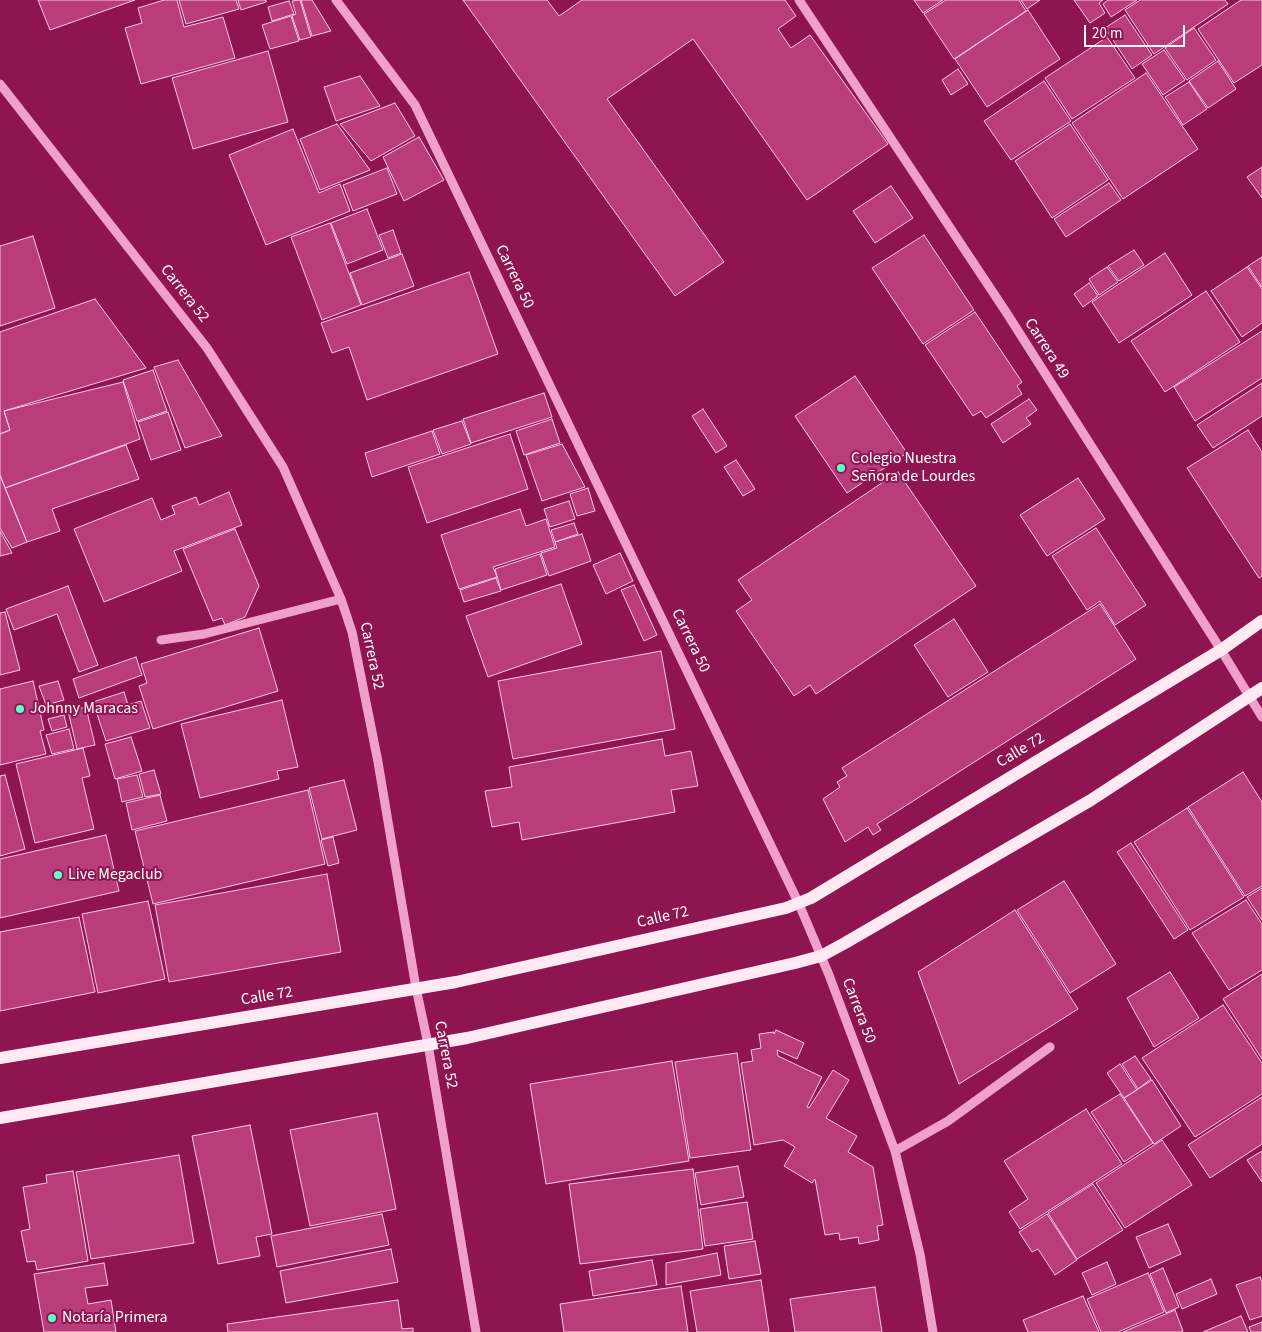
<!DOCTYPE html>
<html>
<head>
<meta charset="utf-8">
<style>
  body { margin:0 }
  #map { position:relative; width:1262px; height:1332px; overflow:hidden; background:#8f1550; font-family:"Source Sans 3",sans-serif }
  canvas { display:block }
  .scale { position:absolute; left:1084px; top:25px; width:101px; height:22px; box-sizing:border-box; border:2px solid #fff; border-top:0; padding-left:6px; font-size:15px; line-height:18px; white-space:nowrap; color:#fff; -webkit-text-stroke:4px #8f1550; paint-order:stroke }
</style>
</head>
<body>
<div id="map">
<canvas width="1262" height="1332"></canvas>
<div class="scale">20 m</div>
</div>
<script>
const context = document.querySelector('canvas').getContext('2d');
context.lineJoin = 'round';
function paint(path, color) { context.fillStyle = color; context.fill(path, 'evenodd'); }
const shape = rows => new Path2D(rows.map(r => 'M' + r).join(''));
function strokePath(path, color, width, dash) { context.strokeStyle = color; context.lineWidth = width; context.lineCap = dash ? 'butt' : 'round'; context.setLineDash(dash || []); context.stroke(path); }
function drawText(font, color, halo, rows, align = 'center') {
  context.font = font + ' "Source Sans 3",sans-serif'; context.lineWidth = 4; context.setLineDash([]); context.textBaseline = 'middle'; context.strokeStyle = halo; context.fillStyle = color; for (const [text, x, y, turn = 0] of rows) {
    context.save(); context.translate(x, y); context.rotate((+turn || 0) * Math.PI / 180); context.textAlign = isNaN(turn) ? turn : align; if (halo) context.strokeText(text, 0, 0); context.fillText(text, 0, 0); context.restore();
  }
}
const building = shape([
  [38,0,135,0,50,30,38,0],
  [164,0,177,0,184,27,223,17,235,58,141,84,125,28,142,23,138,8,164,0],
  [179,0,236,0,239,9,186,24,179,0],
  [238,0,266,0,266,2,241,10,238,0],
  [300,0,311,37,300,40,292,16,296,14,292,1,300,0],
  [301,0,312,0,331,31,312,36,301,0],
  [463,0,547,0,559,16,582,0,785,0,796,16,778,29,791,48,810,35,888,144,807,200,693,39,607,99,724,262,675,296,463,0],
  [914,0,943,0,923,13,914,0],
  [946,0,1019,0,1026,11,954,59,924,14,946,0],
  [1021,0,1040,0,1027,9,1021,0],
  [1074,0,1103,0,1099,3,1105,13,1090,23,1074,0],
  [1108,0,1137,0,1111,17,1103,4,1108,0],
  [1140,0,1225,0,1228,4,1154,54,1125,10,1140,0],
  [1241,0,1262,0,1262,65,1234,83,1198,29,1241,0],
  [289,1,294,14,272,21,268,7,289,1],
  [1028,10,1060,59,987,107,955,59,1028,10],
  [1125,15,1152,55,1132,69,1105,28,1125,15],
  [291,16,299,41,270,49,262,25,291,16],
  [1194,28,1216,60,1187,80,1165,48,1194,28],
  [1107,37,1135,78,1072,119,1045,78,1107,37],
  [1164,50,1185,80,1163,95,1142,64,1164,50],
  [268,51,288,122,193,149,172,78,268,51],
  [1218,61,1236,89,1208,108,1189,81,1218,61],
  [958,69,968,84,951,95,942,80,958,69],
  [1146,73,1198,149,1123,199,1072,123,1146,73],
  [360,76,380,106,336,121,324,87,360,76],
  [1044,81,1071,121,1011,160,984,121,1044,81],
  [1189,82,1207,109,1183,125,1165,97,1189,82],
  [395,103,415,136,371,161,340,124,395,103],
  [337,124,370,170,320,190,300,139,337,124],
  [1070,124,1108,180,1052,218,1015,161,1070,124],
  [293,129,319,193,340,184,350,211,266,245,229,155,293,129],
  [419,137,444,180,404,201,383,157,419,137],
  [1262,167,1262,198,1247,177,1262,167],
  [387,168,397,194,353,211,343,185,387,168],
  [1109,183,1121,200,1066,237,1054,219,1109,183],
  [891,186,913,218,875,243,853,211,891,186],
  [367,209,383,250,347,264,331,223,367,209],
  [330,223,361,305,322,320,291,237,330,223],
  [393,230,401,253,388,258,379,235,393,230],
  [924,235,974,310,923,344,872,268,924,235],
  [33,236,55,308,0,326,0,246,33,236],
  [1134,250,1144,265,1119,281,1108,266,1134,250],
  [1165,253,1192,295,1119,343,1092,302,1165,253],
  [402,254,414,286,362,305,350,273,402,254],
  [1262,257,1262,287,1248,266,1262,257],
  [1107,267,1118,282,1099,295,1089,279,1107,267],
  [1247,267,1262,289,1262,323,1242,337,1211,291,1247,267],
  [469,272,498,354,367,400,349,347,332,353,321,323,469,272],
  [1089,283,1098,296,1083,307,1074,294,1089,283],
  [1206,291,1240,342,1165,392,1131,341,1206,291],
  [95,299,146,368,4,411,10,430,0,434,0,332,95,299],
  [975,312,1022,382,1017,386,1022,394,986,418,981,411,973,416,925,345,975,312],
  [1262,331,1262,378,1195,421,1174,387,1262,331],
  [178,360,222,436,185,448,154,367,178,360],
  [153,370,167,411,137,421,123,380,153,370],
  [855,376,907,453,847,493,795,416,855,376],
  [123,382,140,439,5,488,0,475,0,434,10,430,4,411,123,382],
  [1262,383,1262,416,1213,448,1197,425,1262,383],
  [544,393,552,417,471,443,463,419,544,393],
  [1029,399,1037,410,1026,418,1031,424,1003,443,991,424,1029,399],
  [703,409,727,446,716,453,692,416,703,409],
  [168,412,181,450,151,460,138,422,168,412],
  [552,419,560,443,524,455,516,431,552,419],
  [462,421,471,444,442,454,433,430,462,421],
  [1248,430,1262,452,1262,576,1259,578,1187,468,1248,430],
  [432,431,440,454,372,477,365,453,432,431],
  [510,434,528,489,427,523,408,467,510,434],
  [562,444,585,487,542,501,526,455,562,444],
  [126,445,139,479,52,509,60,531,27,542,5,488,126,445],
  [736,460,755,489,743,496,724,467,736,460],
  [898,472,976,586,816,694,810,685,794,696,736,611,752,600,738,580,898,472],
  [0,475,27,542,12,548,0,528,0,475],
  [1078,478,1105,519,1047,556,1020,515,1078,478],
  [588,488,595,511,577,516,570,494,588,488],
  [229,492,242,525,174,551,182,571,104,602,74,529,152,498,161,520,175,514,172,506,196,497,199,505,229,492],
  [569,501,575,519,550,527,544,509,569,501],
  [520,509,526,526,546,519,555,547,493,567,497,577,459,589,441,535,520,509],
  [574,523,578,534,555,542,551,530,574,523],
  [1096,528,1146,605,1115,625,1100,601,1087,610,1052,556,1096,528],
  [235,529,259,586,245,617,225,625,222,618,213,621,183,549,235,529],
  [0,531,12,553,0,556,0,531],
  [582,534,591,561,549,576,541,553,557,548,555,542,582,534],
  [620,553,633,581,606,594,593,565,620,553],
  [540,554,547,575,501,590,495,569,540,554],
  [496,578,501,591,464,602,460,590,496,578],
  [561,584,582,644,488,677,466,616,561,584],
  [634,585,657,635,644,641,621,590,634,585],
  [68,586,98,665,79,672,57,614,14,630,6,609,68,586],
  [1100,604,1136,659,877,824,881,830,873,835,868,827,845,842,823,799,840,787,837,782,847,776,842,768,1100,604],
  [5,612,20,670,0,675,0,613,5,612],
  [954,619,988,672,948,697,914,645,954,619],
  [259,628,278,691,153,729,139,686,147,683,141,664,259,628],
  [661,651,675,729,513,759,498,681,661,651],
  [136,657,142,675,79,698,73,679,136,657],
  [33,681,44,730,40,731,46,754,0,765,0,689,33,681],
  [58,681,64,700,46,705,39,686,58,681],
  [124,692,128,705,141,701,150,728,106,741,93,702,124,692],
  [282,700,298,767,277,771,279,779,200,798,181,724,282,700],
  [86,707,95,745,77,749,68,711,86,707],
  [64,715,67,727,52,731,48,719,64,715],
  [69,729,74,749,52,754,46,735,69,729],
  [131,737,142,771,115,779,105,744,131,737],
  [662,739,665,756,691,751,698,786,671,790,675,812,522,840,519,822,492,827,485,791,512,787,509,767,662,739],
  [83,748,90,776,82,778,94,829,35,843,16,764,83,748],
  [154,770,161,794,145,797,139,774,154,770],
  [1243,772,1262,802,1262,886,1245,896,1188,807,1243,772],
  [5,775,25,849,0,856,0,776,5,775],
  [137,775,143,797,122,802,117,779,137,775],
  [344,780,357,830,322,839,309,788,344,780],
  [308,790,325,864,153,904,135,831,308,790],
  [160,795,167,821,132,830,126,803,160,795],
  [1187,808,1244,897,1190,930,1134,842,1187,808],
  [106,835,119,891,0,918,0,859,106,835],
  [333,837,339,863,328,866,321,840,333,837],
  [1131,843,1188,930,1174,939,1117,852,1131,843],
  [327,874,341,952,169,982,155,905,327,874],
  [1064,881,1116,964,1070,993,1017,910,1064,881],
  [1262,888,1262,920,1247,897,1262,888],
  [1246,900,1262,924,1262,970,1229,990,1192,933,1246,900],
  [148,901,165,979,98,993,82,914,148,901],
  [1015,910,1078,1009,959,1084,918,972,1015,910],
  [79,917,95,992,0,1011,0,932,79,917],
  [1170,972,1199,1018,1154,1047,1127,998,1170,972],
  [1262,974,1262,1059,1223,999,1262,974],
  [1223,1005,1262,1063,1262,1094,1195,1137,1142,1058,1223,1005],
  [776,1030,804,1043,797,1059,777,1050,778,1056,822,1077,807,1107,809,1108,833,1070,849,1080,826,1118,857,1136,848,1152,873,1167,883,1225,877,1226,879,1240,859,1244,858,1237,840,1240,839,1233,825,1235,815,1179,812,1183,784,1166,795,1147,783,1140,754,1145,741,1063,753,1061,751,1050,761,1048,759,1034,774,1032,774,1034,776,1030],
  [737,1053,751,1150,690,1158,675,1062,737,1053],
  [1135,1056,1151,1079,1138,1089,1122,1064,1135,1056],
  [672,1061,689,1161,546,1184,530,1084,672,1061],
  [1120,1064,1137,1090,1124,1098,1107,1073,1120,1064],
  [1152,1080,1181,1126,1154,1144,1124,1098,1152,1080],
  [1120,1094,1153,1143,1124,1162,1091,1112,1120,1094],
  [1262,1097,1262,1144,1210,1178,1188,1145,1262,1097],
  [1086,1109,1122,1164,1020,1229,1009,1212,1028,1199,1004,1161,1086,1109],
  [377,1113,396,1209,310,1226,290,1130,377,1113],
  [250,1125,272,1234,256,1237,260,1256,218,1264,192,1136,250,1125],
  [1162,1140,1192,1185,1125,1228,1096,1183,1162,1140],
  [1262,1151,1262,1182,1247,1160,1262,1151],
  [179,1155,194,1243,91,1259,76,1172,179,1155],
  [738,1166,744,1197,701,1205,695,1173,738,1166],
  [693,1169,703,1249,580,1264,569,1184,693,1169],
  [73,1171,88,1261,37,1270,35,1261,27,1262,21,1231,30,1229,23,1187,47,1183,46,1175,73,1171],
  [1093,1184,1123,1230,1077,1259,1048,1213,1093,1184],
  [747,1202,753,1239,705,1246,700,1209,747,1202],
  [382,1214,389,1245,277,1267,271,1236,382,1214],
  [1047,1214,1077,1260,1055,1275,1038,1249,1032,1252,1019,1232,1047,1214],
  [1168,1224,1181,1254,1149,1268,1136,1237,1168,1224],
  [755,1241,761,1274,729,1279,724,1246,755,1241],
  [391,1249,398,1282,286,1303,280,1271,391,1249],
  [717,1253,721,1275,666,1285,666,1263,717,1253],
  [652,1260,657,1285,593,1296,589,1271,652,1260],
  [1107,1262,1116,1284,1092,1295,1082,1273,1107,1262],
  [104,1263,108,1285,85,1288,88,1304,111,1300,116,1332,44,1332,34,1274,104,1263],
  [1163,1268,1179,1307,1166,1313,1150,1274,1163,1268],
  [1148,1273,1164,1312,1118,1332,1101,1332,1087,1299,1148,1273],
  [1260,1277,1262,1282,1262,1316,1250,1320,1236,1285,1260,1277],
  [1211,1279,1217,1294,1182,1309,1176,1294,1211,1279],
  [761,1280,769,1332,697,1332,690,1291,761,1280],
  [681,1286,688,1332,564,1332,560,1304,681,1286],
  [875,1287,882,1332,795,1332,790,1299,875,1287],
  [1083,1296,1099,1332,1028,1332,1023,1320,1083,1296],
  [398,1300,402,1329,413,1328,413,1332,228,1332,227,1324,398,1300],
  [1175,1310,1183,1331,1180,1332,1123,1332,1175,1310],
  [1241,1316,1248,1332,1203,1332,1241,1316],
  [1262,1322,1262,1332,1251,1332,1249,1327,1262,1322]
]);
paint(building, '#b83d7a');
strokePath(building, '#fcc8e2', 1);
strokePath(shape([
  [336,0,415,105,799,904,829,975,895,1151,920,1254,933,1332],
  [799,0,1006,312,1221,650,1262,717],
  [0,84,207,348,283,467,341,599,352,632,378,762,416,988,428,1044,476,1332],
  [161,640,204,634,341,599],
  [895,1151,948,1121,1050,1047]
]), '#f0a1c9', 9);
strokePath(shape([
  [0,1058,456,982,786,908,811,898,1221,650,1262,621],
  [0,1118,467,1038,795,963,821,956,845,943,1091,800,1262,688]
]), '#ffeaf3', 12);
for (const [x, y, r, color] of [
  [841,468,5,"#60ffca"],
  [20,709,5,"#60ffca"],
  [58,875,5,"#60ffca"],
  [52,1318,5,"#60ffca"]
]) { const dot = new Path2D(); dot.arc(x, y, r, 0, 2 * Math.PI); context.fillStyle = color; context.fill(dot); strokePath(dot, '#8f1550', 2); }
drawText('16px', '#fff', '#8f1550', [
  ["Carrera 50",514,277,64],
  ["Carrera 52",184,294,52],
  ["Carrera 49",1046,349,57],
  ["Carrera 50",690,641,64],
  ["Carrera 52",371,656,78],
  ["Calle 72",1021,751,-31],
  ["Calle 72",663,918,-13],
  ["Calle 72",267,997,-9],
  ["Carrera 50",858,1011,69],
  ["Carrera 52",445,1055,79]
]);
drawText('16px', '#fff', '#8f1550', [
  ["Colegio Nuestra",851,459],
  ["Señora de Lourdes",851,477],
  ["Johnny Maracas",30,709],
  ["Live Megaclub",68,875],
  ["Notaría Primera",62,1318]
], 'left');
</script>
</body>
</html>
